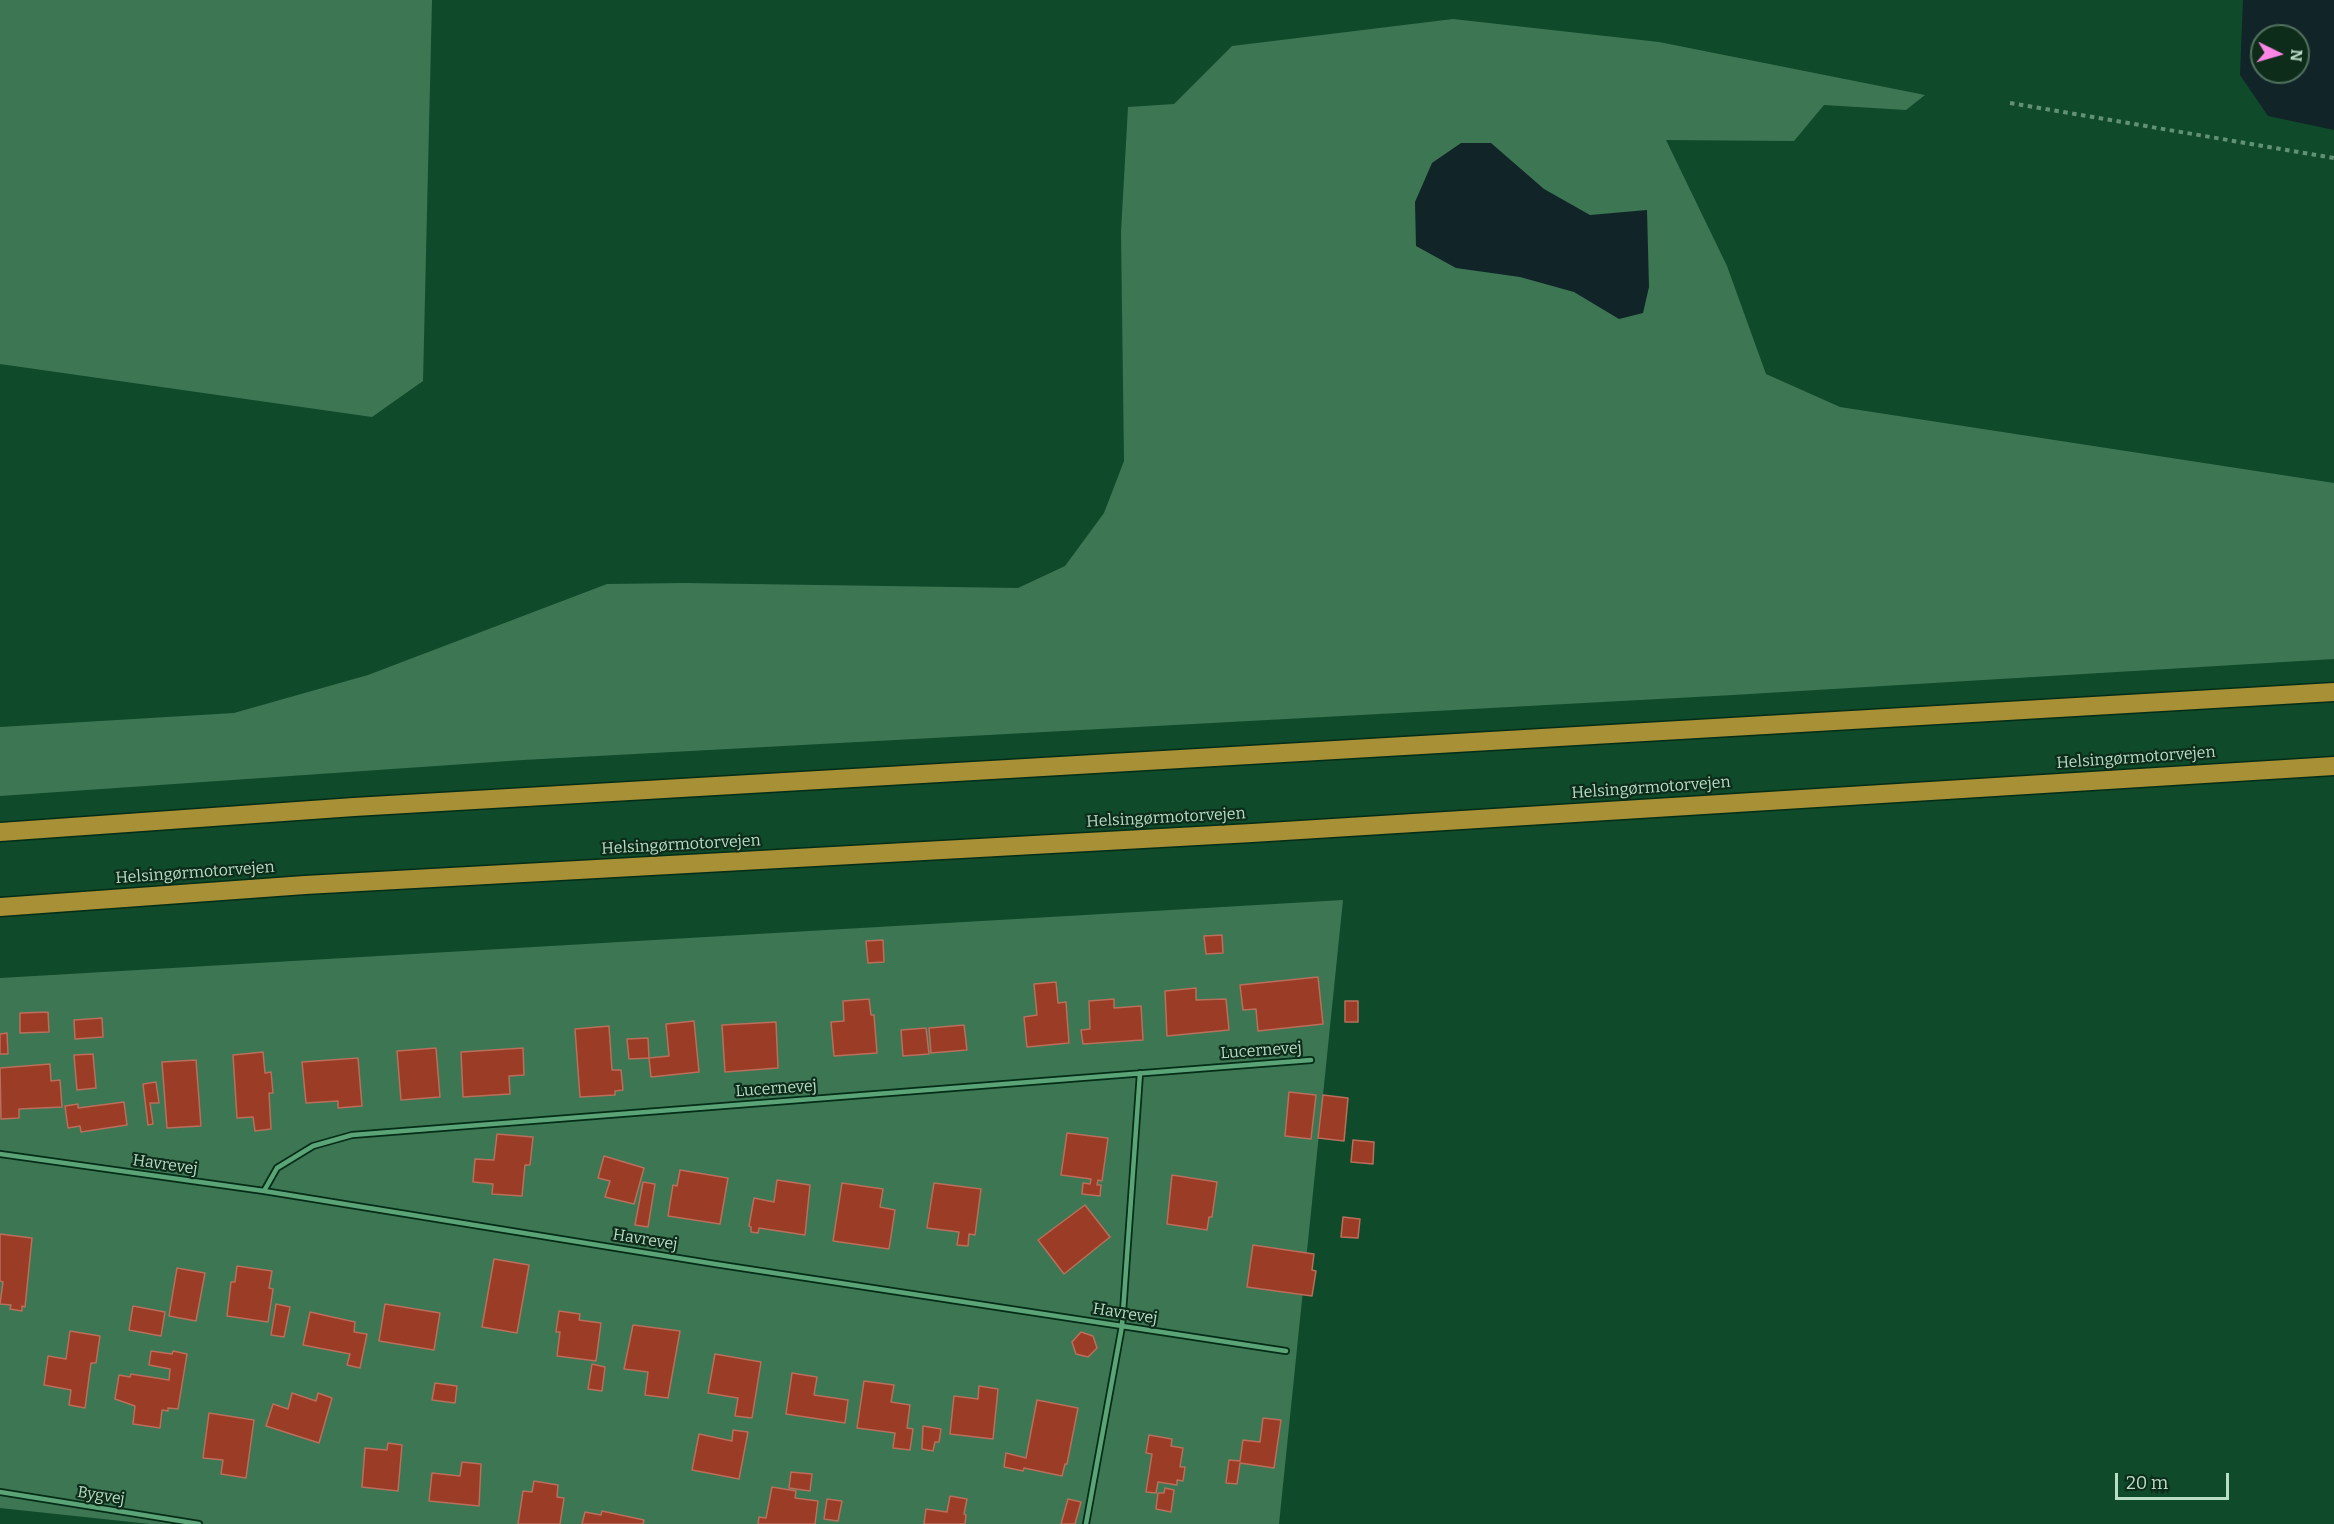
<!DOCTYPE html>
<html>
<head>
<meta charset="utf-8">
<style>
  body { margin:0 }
  #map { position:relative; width:2334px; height:1524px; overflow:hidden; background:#0f4a2b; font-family:Bitter,serif }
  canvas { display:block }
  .north { position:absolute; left:2250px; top:24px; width:60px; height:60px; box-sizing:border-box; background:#0d2c1a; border:2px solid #52725e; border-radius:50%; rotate:95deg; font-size:16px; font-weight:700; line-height:24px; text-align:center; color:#b9dcc4 }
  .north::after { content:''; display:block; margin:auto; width:21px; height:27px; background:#fc86e4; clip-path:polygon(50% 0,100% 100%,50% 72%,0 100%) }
  .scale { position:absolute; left:2115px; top:1473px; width:114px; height:27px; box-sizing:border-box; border:3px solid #b9dcc4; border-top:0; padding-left:8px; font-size:18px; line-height:21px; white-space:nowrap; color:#b9dcc4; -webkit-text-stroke:4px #0d2c1a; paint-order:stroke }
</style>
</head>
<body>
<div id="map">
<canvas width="2334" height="1524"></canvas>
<div class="north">N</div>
<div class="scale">20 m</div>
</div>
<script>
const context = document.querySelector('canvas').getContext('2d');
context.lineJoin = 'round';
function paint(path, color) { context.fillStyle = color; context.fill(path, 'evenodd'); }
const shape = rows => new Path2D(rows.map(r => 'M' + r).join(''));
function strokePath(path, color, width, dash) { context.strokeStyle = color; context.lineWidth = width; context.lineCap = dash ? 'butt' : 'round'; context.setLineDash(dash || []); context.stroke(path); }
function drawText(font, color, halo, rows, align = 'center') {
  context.font = font + ' Bitter,serif'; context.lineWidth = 4.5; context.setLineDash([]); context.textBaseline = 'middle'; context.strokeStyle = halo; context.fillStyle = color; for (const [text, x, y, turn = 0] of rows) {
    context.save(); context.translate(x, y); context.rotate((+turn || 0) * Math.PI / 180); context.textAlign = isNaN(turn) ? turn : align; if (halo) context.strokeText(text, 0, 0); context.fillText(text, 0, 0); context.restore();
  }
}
paint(shape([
  [0,0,432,0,423,381,372,417,0,364],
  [1453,19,1659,42,1925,95,1906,110,1824,105,1794,141,1666,140,1727,266,1766,374,1840,407,2334,483,2334,659,1733,695,523,760,0,796,0,727,234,713,368,675,607,584,685,583,1018,588,1065,566,1104,513,1124,461,1121,232,1128,107,1174,104,1232,46],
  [1343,900,1279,1524,150,1524,0,1508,0,978]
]), '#3d7653');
paint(shape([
  [2243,0,2334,0,2334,130,2268,116,2240,75],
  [2262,36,2298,36,2298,72,2262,72],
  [1461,143,1491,143,1544,189,1590,215,1647,210,1649,287,1643,313,1619,319,1574,292,1520,277,1456,268,1416,246,1415,202,1432,163]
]), '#112428');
const building = shape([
  [1222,935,1223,953,1206,954,1204,936,1222,935],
  [883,940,884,962,868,963,866,941,883,940],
  [1318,977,1323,1024,1258,1031,1256,1009,1243,1010,1240,985,1318,977],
  [1056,982,1058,1003,1066,1002,1069,1043,1027,1047,1024,1017,1037,1015,1034,984,1056,982],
  [1196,988,1196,1000,1226,999,1229,1030,1167,1036,1165,991,1196,988],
  [869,999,871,1015,874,1015,877,1053,834,1056,831,1022,844,1021,843,1001,869,999],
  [1114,999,1114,1008,1141,1006,1143,1040,1083,1044,1081,1030,1090,1029,1089,1001,1114,999],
  [1345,1001,1358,1001,1358,1022,1345,1022,1345,1001],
  [48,1012,49,1032,20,1033,20,1013,48,1012],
  [102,1018,103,1037,75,1039,74,1020,102,1018],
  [694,1021,699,1072,651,1077,649,1058,669,1056,666,1024,694,1021],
  [776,1022,778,1068,725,1072,722,1025,776,1022],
  [964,1025,967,1050,931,1053,929,1028,964,1025],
  [609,1026,612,1070,621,1070,623,1090,615,1091,615,1095,580,1097,575,1029,609,1026],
  [926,1028,929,1054,903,1056,901,1030,926,1028],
  [7,1033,8,1054,0,1054,0,1034,7,1033],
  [648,1038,649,1058,629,1059,627,1039,648,1038],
  [436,1048,440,1097,401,1100,397,1051,436,1048],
  [523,1048,524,1075,509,1076,510,1094,463,1097,461,1052,523,1048],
  [263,1052,265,1073,271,1072,273,1093,269,1093,271,1129,255,1131,253,1117,237,1118,233,1055,263,1052],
  [93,1054,96,1088,77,1090,74,1055,93,1054],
  [358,1058,362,1106,338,1108,338,1101,306,1103,302,1062,358,1058],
  [196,1060,201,1126,167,1128,162,1062,196,1060],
  [50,1064,51,1081,60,1080,62,1107,19,1109,19,1118,1,1119,0,1068,50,1064],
  [156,1082,159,1103,150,1103,153,1124,148,1125,143,1084,156,1082],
  [1289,1092,1316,1095,1311,1139,1285,1136,1289,1092],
  [1323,1095,1348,1098,1344,1141,1318,1138,1323,1095],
  [124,1102,127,1125,81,1132,80,1126,68,1128,65,1106,78,1104,78,1108,124,1102],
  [1067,1133,1108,1138,1102,1181,1098,1180,1097,1185,1101,1185,1100,1196,1082,1194,1083,1183,1090,1184,1091,1179,1061,1175,1067,1133],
  [497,1134,533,1137,530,1165,525,1165,522,1196,492,1194,493,1184,473,1182,475,1159,494,1160,497,1134],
  [1353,1140,1374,1142,1373,1164,1351,1162,1353,1140],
  [604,1156,644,1168,634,1204,605,1197,610,1181,598,1178,604,1156],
  [680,1170,728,1178,720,1224,668,1216,673,1185,677,1186,680,1170],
  [1172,1175,1217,1182,1212,1217,1209,1217,1207,1230,1167,1224,1172,1175],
  [777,1180,810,1185,805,1235,759,1228,758,1233,751,1232,751,1227,749,1226,754,1198,774,1202,777,1180],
  [643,1182,655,1184,648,1227,635,1225,643,1182],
  [842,1183,883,1189,880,1207,895,1210,889,1249,833,1241,842,1183],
  [934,1183,981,1189,975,1235,969,1234,968,1246,957,1245,959,1232,927,1228,934,1183],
  [1085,1205,1110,1237,1064,1274,1038,1240,1085,1205],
  [1343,1217,1360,1219,1358,1238,1341,1237,1343,1217],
  [0,1234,32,1238,25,1307,22,1306,22,1311,10,1309,11,1305,0,1304,3,1282,0,1281,0,1234],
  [1253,1245,1314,1254,1312,1270,1316,1271,1312,1296,1247,1287,1253,1245],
  [494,1259,529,1265,517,1333,482,1327,494,1259],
  [237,1266,272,1271,269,1288,273,1289,268,1322,227,1316,231,1282,235,1282,237,1266],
  [177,1268,205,1273,196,1321,169,1316,177,1268],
  [276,1304,290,1307,284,1337,271,1335,276,1304],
  [385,1304,440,1313,434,1350,379,1341,385,1304],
  [133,1306,165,1312,161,1336,129,1330,133,1306],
  [559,1311,580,1314,579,1320,601,1323,596,1361,557,1356,560,1332,556,1332,559,1311],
  [310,1312,355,1322,354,1332,367,1334,360,1368,347,1365,350,1354,303,1345,310,1312],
  [633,1325,680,1331,668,1398,645,1395,648,1372,624,1369,633,1325],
  [70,1331,100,1336,96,1363,91,1363,85,1408,69,1405,71,1390,44,1385,48,1356,66,1359,70,1331],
  [1081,1332,1093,1336,1097,1348,1088,1357,1076,1354,1072,1342,1081,1332],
  [151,1351,172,1354,173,1351,187,1354,178,1409,168,1408,168,1411,162,1410,160,1428,133,1424,135,1406,115,1399,119,1375,130,1377,131,1374,169,1380,170,1369,149,1365,151,1351],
  [715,1354,761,1362,752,1418,735,1416,738,1398,708,1393,715,1354],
  [592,1364,605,1367,602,1391,588,1389,592,1364],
  [792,1373,817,1377,814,1395,848,1400,845,1423,786,1414,792,1373],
  [864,1381,894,1385,891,1402,910,1405,907,1428,913,1429,910,1450,893,1448,895,1433,857,1428,864,1381],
  [435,1383,457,1386,455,1403,432,1400,435,1383],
  [979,1386,998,1389,993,1439,950,1434,954,1396,978,1399,979,1386],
  [292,1393,316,1401,318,1393,332,1398,319,1443,266,1426,273,1404,288,1409,292,1393],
  [1037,1400,1078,1408,1067,1464,1065,1464,1062,1476,1024,1468,1023,1471,1004,1467,1006,1453,1026,1458,1037,1400],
  [209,1413,254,1420,246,1478,221,1474,223,1460,203,1458,209,1413],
  [1263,1418,1281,1420,1274,1468,1240,1463,1237,1484,1226,1483,1229,1460,1240,1461,1243,1440,1260,1442,1263,1418],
  [923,1426,941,1429,939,1442,935,1442,933,1451,922,1449,923,1426],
  [733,1430,748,1432,739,1479,692,1470,699,1434,732,1441,733,1430],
  [1149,1435,1172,1439,1171,1446,1183,1448,1180,1467,1185,1467,1183,1481,1177,1480,1177,1485,1158,1482,1156,1493,1146,1492,1152,1454,1146,1453,1149,1435],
  [388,1443,402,1445,398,1491,362,1487,365,1448,387,1450,388,1443],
  [462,1462,481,1464,479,1506,429,1501,432,1473,460,1476,462,1462],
  [791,1472,812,1474,810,1491,789,1488,791,1472],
  [534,1481,558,1485,557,1497,564,1498,560,1524,518,1524,523,1491,532,1492,534,1481],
  [772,1487,796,1491,795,1498,818,1501,815,1524,758,1524,759,1517,766,1518,772,1487],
  [1165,1488,1174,1490,1171,1512,1156,1509,1158,1493,1164,1493,1165,1488],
  [950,1496,967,1499,964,1514,966,1515,965,1524,924,1524,926,1509,947,1512,950,1496],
  [827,1499,842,1501,838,1521,824,1519,827,1499],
  [1068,1499,1081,1502,1075,1524,1061,1524,1068,1499],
  [602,1511,644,1520,643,1524,582,1524,585,1512,601,1515,602,1511]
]);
paint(building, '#9b3d26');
strokePath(building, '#b96f5c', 1.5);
const lane = shape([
  [0,1154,264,1191,715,1264,1286,1351],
  [264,1191,277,1168,313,1146,352,1135,1311,1060],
  [0,1492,199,1524],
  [1086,1524,1122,1326,1140,1073]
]);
const highway = shape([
  [0,832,354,807,2334,692],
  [0,907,305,885,1252,833,2334,766]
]);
strokePath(lane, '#042d17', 8);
strokePath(highway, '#042d17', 21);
strokePath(shape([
  [2010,103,2334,158]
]), '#629176', 4, [4.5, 4.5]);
strokePath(lane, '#5ba477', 4.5);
strokePath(highway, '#a79036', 18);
drawText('16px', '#b9dcc4', '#0d2c1a', [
  ["Helsingørmotorvejen",2136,758,-4],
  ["Helsingørmotorvejen",1651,788,-4],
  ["Helsingørmotorvejen",1166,818,-3],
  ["Helsingørmotorvejen",681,845,-3],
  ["Helsingørmotorvejen",195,873,-4],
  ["Lucernevej",1261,1051,-4],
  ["Lucernevej",776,1089,-4],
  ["Havrevej",165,1165,8],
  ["Havrevej",645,1240,9],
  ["Havrevej",1125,1314,9],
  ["Bygvej",101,1496,9]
]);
</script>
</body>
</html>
